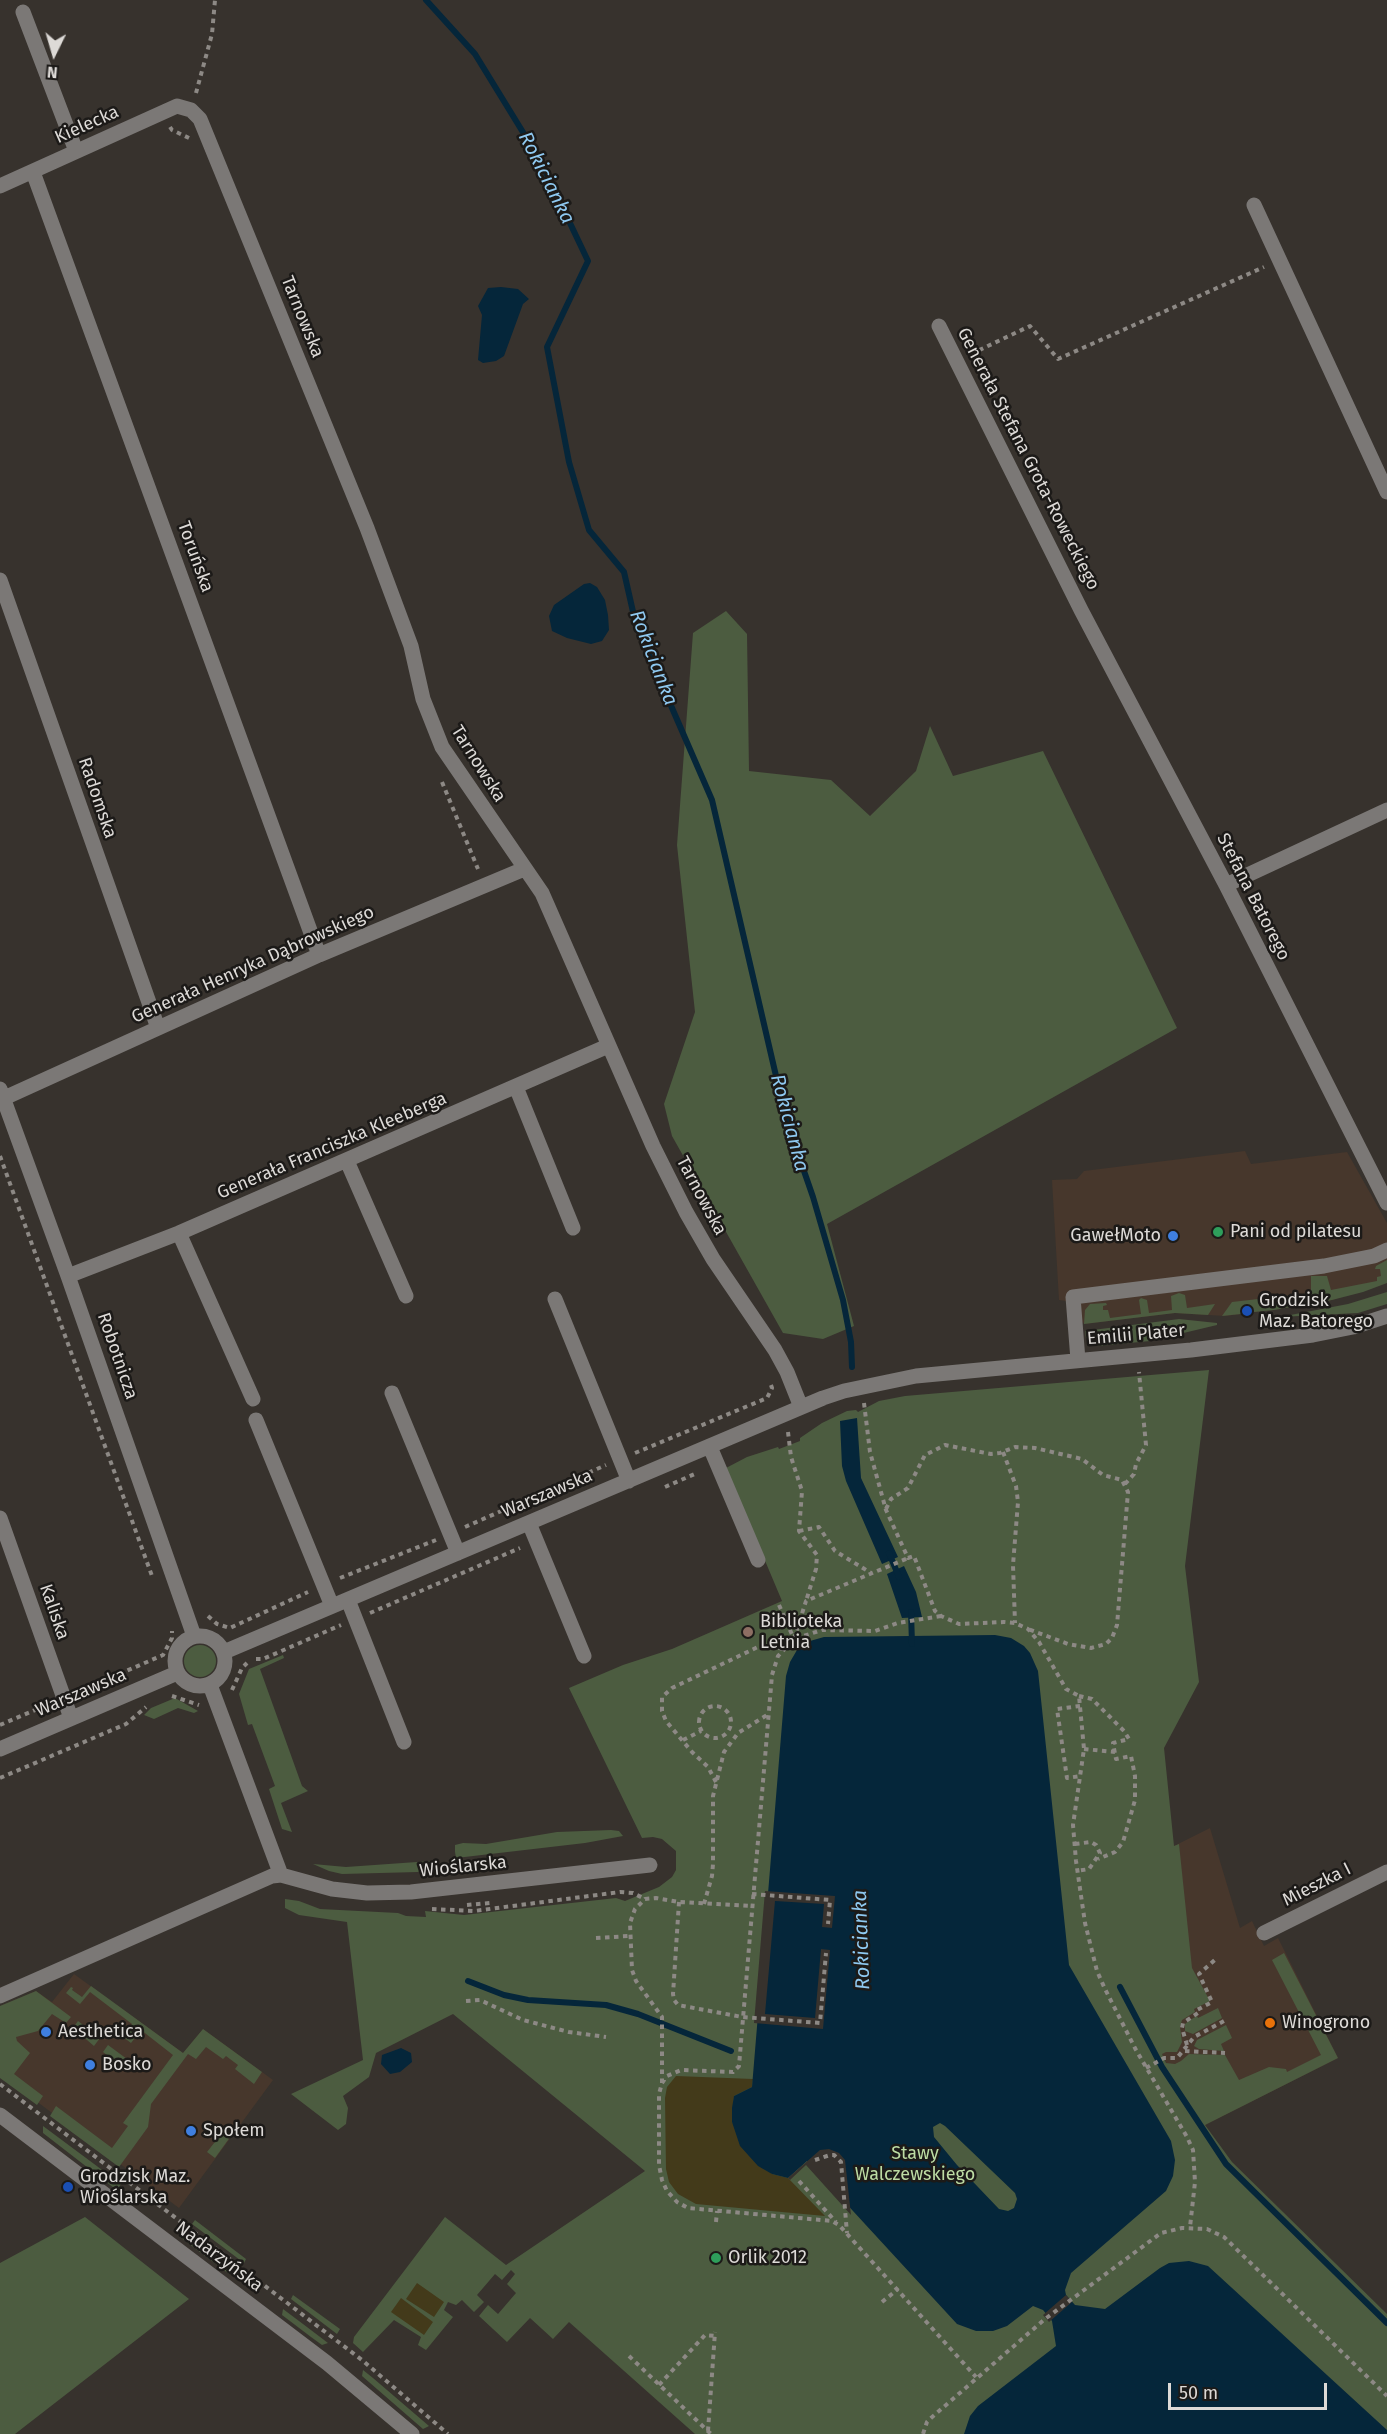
<!DOCTYPE html>
<html>
<head>
<meta charset="utf-8">
<style>
  body { margin:0 }
  #map { position:relative; width:1387px; height:2434px; overflow:hidden; background:#37322d; font-family:"Fira Sans",sans-serif }
  canvas { display:block }
  .north { position:absolute; left:24px; top:24px; width:60px; height:60px; -webkit-text-stroke:4px #1c1a18; paint-order:stroke; rotate:185deg; font-size:16px; font-weight:700; line-height:24px; text-align:center; color:#dddad7 }
  .north::after { content:''; display:block; margin:auto; width:21px; height:27px; background:#dddad7; clip-path:polygon(50% 0,100% 100%,50% 72%,0 100%) }
  .scale { position:absolute; left:1168px; top:2383px; width:159px; height:27px; box-sizing:border-box; border:3px solid #dddad7; border-top:0; padding-left:8px; font-size:18px; line-height:21px; white-space:nowrap; color:#dddad7; -webkit-text-stroke:4px #1c1a18; paint-order:stroke }
</style>
</head>
<body>
<div id="map">
<canvas width="1387" height="2434"></canvas>
<div class="north">N</div>
<div class="scale">50 m</div>
</div>
<script>
const context = document.querySelector('canvas').getContext('2d');
context.lineJoin = 'round';
function paint(path, color) { context.fillStyle = color; context.fill(path, 'evenodd'); }
const shape = rows => new Path2D(rows.map(r => 'M' + r).join(''));
function strokePath(path, color, width, dash) { context.strokeStyle = color; context.lineWidth = width; context.lineCap = dash ? 'butt' : 'round'; context.setLineDash(dash || []); context.stroke(path); }
function drawText(font, color, halo, rows, align = 'center') {
  context.font = font + ' "Fira Sans",sans-serif'; context.lineWidth = 5; context.setLineDash([]); context.textBaseline = 'middle'; context.strokeStyle = halo; context.fillStyle = color; for (const [text, x, y, turn = 0] of rows) {
    context.save(); context.translate(x, y); context.rotate((+turn || 0) * Math.PI / 180); context.textAlign = isNaN(turn) ? turn : align; if (halo) context.strokeText(text, 0, 0); context.fillText(text, 0, 0); context.restore();
  }
}
paint(shape([
  [1245,1151,1251,1164,1347,1152,1387,1223,1387,1283,1332,1300,1274,1310,1254,1312,1253,1307,1241,1309,1241,1314,1225,1316,1175,1313,1084,1324,1066,1301,1059,1300,1052,1180,1077,1179,1084,1171],
  [1210,1828,1240,1928,1252,1921,1264,1946,1278,1938,1338,2058,1205,2125,1176,2082,1129,1990,1174,1846],
  [74,1974,183,2053,203,2029,273,2080,179,2208,0,2074,0,2006,36,1991,52,2002]
]), '#47372c');
paint(shape([
  [726,611,747,634,749,771,831,780,870,816,916,771,930,726,953,776,1043,751,1177,1028,827,1224,854,1326,823,1339,783,1333,672,1136,664,1104,695,1012,677,845,693,633],
  [1387,1260,1387,1283,1363,1292,1332,1300,1274,1310,1254,1312,1253,1307,1241,1309,1241,1314,1222,1316,1232,1302,1311,1293,1311,1276,1327,1276,1331,1290,1377,1281,1377,1277,1381,1276,1380,1269,1375,1269,1376,1266],
  [1387,1292,1387,1304,1358,1313,1280,1317,1348,1304],
  [1179,1293,1185,1295,1187,1308,1215,1304,1208,1315,1175,1313,1084,1324,1085,1310,1090,1304,1106,1303,1107,1305,1103,1306,1103,1310,1108,1310,1110,1318,1141,1314,1139,1300,1141,1298,1147,1300,1149,1313,1172,1310,1171,1296],
  [1179,1319,1217,1323,1217,1325,1150,1341,1098,1346,1086,1338,1085,1331],
  [1209,1370,1185,1566,1199,1682,1164,1748,1174,1846,1179,1844,1192,1968,1210,2001,1194,2009,1195,2012,1182,2020,1180,2027,1182,2042,1177,2052,1166,2052,1162,2054,1166,2063,1175,2064,1181,2061,1189,2054,1225,2055,1239,2080,1269,2067,1286,2069,1287,2072,1321,2055,1272,1960,1284,1953,1338,2058,1205,2125,1232,2162,1387,2314,1387,2434,695,2434,569,2322,553,2339,530,2318,507,2342,479,2316,488,2305,498,2314,516,2293,507,2284,515,2274,511,2270,502,2280,495,2274,477,2295,484,2302,474,2312,462,2300,456,2305,448,2302,444,2310,453,2317,426,2350,418,2345,421,2337,394,2320,363,2352,353,2343,354,2337,445,2217,506,2265,645,2171,453,2014,376,2053,369,2077,343,2096,348,2108,346,2124,338,2130,291,2094,363,2060,347,1922,299,1915,285,1908,285,1899,299,1901,320,1909,398,1913,406,1916,426,1917,425,1911,464,1915,616,1898,625,1901,659,1887,672,1877,676,1870,676,1851,662,1839,653,1837,642,1838,569,1688,623,1665,672,1649,782,1601,726,1468,747,1457,778,1447,779,1449,800,1441,800,1438,822,1423,847,1411,856,1410,858,1412,879,1401,905,1396],
  '184 1661a16 16 0 1 1 32 0a16 16 0 1 1-32 0Z',
  [283,1655,284,1658,260,1669,302,1786,308,1791,281,1803,292,1832,282,1829,269,1789,275,1786,252,1724,248,1725,239,1694,249,1669],
  [175,1698,198,1711,194,1713,178,1708,154,1719,144,1715,151,1708],
  [611,1830,619,1831,623,1836,585,1843,456,1858,455,1852,455,1845,463,1843,486,1844,557,1832],
  [431,1861,418,1872,342,1874,329,1871,313,1864,346,1867],
  [91,1986,183,2053,203,2029,262,2072,254,2084,235,2069,238,2065,226,2056,223,2059,206,2047,196,2059,188,2054,151,2104,148,2127,119,2167,50,2116,56,2106,112,2148,128,2126,123,2123,173,2055,141,2030,131,2043,123,2037,132,2024,90,1992,80,2004,66,1993,71,1987,73,1988,72,1990,82,1997],
  [36,1991,71,2017,66,2023,52,2014,38,2031,16,2037,17,2041,30,2053,14,2074,43,2096,37,2105,0,2078,0,2006],
  [1218,2008,1222,2018,1193,2034,1185,2031,1185,2024,1190,2020,1197,2016,1198,2018],
  [78,2021,100,2038,94,2046,73,2028],
  [1226,2025,1232,2038,1221,2044,1224,2051,1199,2049,1194,2046,1197,2040],
  [108,2045,131,2062,126,2070,103,2052],
  [229,2124,236,2129,215,2158,207,2152],
  [43,2126,121,2184,119,2187,114,2188,43,2133],
  [85,2217,189,2299,15,2434,0,2434,0,2263],
  [195,2220,246,2259,244,2263,192,2224],
  [182,2231,205,2249,235,2272,229,2274,180,2237],
  [293,2295,340,2329,337,2334,291,2299],
  [283,2309,303,2324,328,2343,322,2345,311,2337,282,2315],
  [363,2370,373,2378,429,2426,423,2429,362,2376]
]), '#4c5c40');
paint(shape([
  [676,2076,753,2079,752,2087,734,2096,732,2122,772,2174,788,2178,825,2216,696,2204,678,2194,669,2182,666,2169,665,2098,667,2087],
  [417,2283,444,2302,434,2317,406,2299],
  [401,2298,433,2322,424,2335,391,2312]
]), '#433a1a');
paint(shape([
  [501,287,518,289,529,299,523,304,504,356,496,361,483,363,478,360,482,315,478,306,488,288],
  [590,583,597,587,605,600,608,615,609,630,602,641,591,644,567,638,552,631,549,616,554,605,584,584],
  [857,1418,861,1478,898,1557,882,1564,846,1481,842,1466,840,1421],
  [904,1566,916,1592,922,1617,902,1618,887,1574],
  [995,1635,1011,1638,1024,1646,1030,1653,1038,1671,1069,1965,1171,2141,1175,2160,1173,2176,1166,2191,1071,2273,1065,2290,1066,2295,1075,2305,1105,2309,1160,2268,1169,2263,1189,2261,1208,2266,1387,2430,1387,2434,964,2434,970,2416,978,2406,1056,2346,1052,2321,1043,2310,1033,2306,1007,2326,993,2331,976,2331,957,2324,807,2161,788,2178,772,2174,758,2166,740,2146,732,2122,732,2108,734,2096,752,2087,786,1676,790,1662,797,1650,810,1641,824,1637],
  [940,2123,945,2126,1015,2193,1017,2199,1014,2208,1008,2211,999,2209,957,2165,934,2137,933,2127],
  [401,2048,411,2053,412,2062,400,2072,390,2074,381,2064,382,2055]
]), '#05263a');
paint(shape([
  [765,1891,835,1896,832,1928,822,1927,824,1904,775,1901,765,2014,815,2018,821,1949,830,1950,823,2029,754,2023],
  [829,2149,839,2153,845,2160,851,2215,806,2165,790,2180,788,2178,820,2150],
  [1066,2295,1072,2302,1049,2322,1043,2315]
]), '#37322d');
strokePath(shape([
  [426,0,475,54,540,160,588,261,547,347,569,462,589,530,624,572,636,625,712,800,786,1119,813,1197,843,1300,851,1342,852,1367],
  [889,1553,899,1577],
  [911,1612,912,1644],
  [468,1981,504,1995,528,2000,606,2005,638,2014,731,2051],
  [1120,1987,1162,2067,1226,2164,1387,2323]
]), '#05263a', 6);
strokePath(shape([
  [196,93,212,34,215,0],
  [170,127,172,130,189,138],
  [971,354,1030,326,1058,359,1264,267],
  [442,782,478,869],
  [0,1156,152,1576],
  [864,1403,870,1452,886,1510,908,1558,914,1556,935,1611,941,1616,959,1624,1004,1622,1015,1623,1028,1629,1039,1642,1066,1689,1079,1696,1084,1749,1073,1825,1076,1861,1085,1923,1097,1971,1105,1989,1136,2050,1187,2137,1193,2150,1195,2182,1190,2227],
  [788,1432,791,1457,802,1491,799,1531,817,1555,816,1569,806,1601],
  [1003,1452,1016,1486,1018,1502,1013,1565,1015,1623],
  [635,1453,767,1398,772,1388,771,1385],
  [1125,1484,1134,1474,1136,1464,1146,1445,1139,1372],
  [665,1487,697,1473],
  [886,1509,891,1499,908,1488,925,1455,945,1445,991,1454,1000,1453,1015,1447,1035,1448,1082,1459,1103,1475,1122,1480,1128,1492,1117,1625,1112,1638,1106,1644,1091,1648,1068,1644,1028,1629],
  [465,1527,606,1465],
  [799,1531,819,1527,835,1551,871,1573],
  [340,1578,436,1540],
  [779,1605,794,1639],
  [370,1613,520,1548],
  [208,1616,217,1624,230,1628,308,1592],
  [941,1616,898,1623,875,1631,822,1630,794,1639,778,1656,772,1675,739,2066,733,2072,681,2070,667,2076,662,2083,659,2094,659,2165,662,2180,667,2191,677,2202,688,2208,832,2221,839,2225,976,2377],
  [794,1639,806,1601,908,1558],
  [256,1659,263,1659,341,1625],
  [232,1690,242,1668,247,1663],
  [78,1692,163,1655,172,1638,172,1631],
  [172,1696,199,1705],
  [1079,1696,1092,1699,1124,1731,1129,1739,1113,1743,1116,1759,1131,1756,1135,1776,1135,1800,1123,1842,1115,1852,1098,1859],
  '699 1722a16 16 0 1 1 32 0a16 16 0 1 1-32 0Z',
  [1080,1706,1057,1709,1067,1778,1081,1776],
  [0,1725,49,1704],
  [683,1740,701,1731],
  [1084,1749,1115,1752],
  [0,1778,126,1724,146,1707],
  [716,1782,708,1767,692,1752,666,1721,662,1711,662,1697,672,1688,760,1646,772,1646,783,1649],
  [1075,1844,1091,1842,1096,1845,1100,1853,1089,1869,1077,1871],
  [752,1894,830,1900,828,1924],
  [679,1902,673,1994,674,2000,678,2005,742,2017,820,2023,826,1953],
  [704,1904,712,1876,713,1864,713,1796,724,1752,738,1733,767,1715],
  [467,1905,490,1903],
  [432,1909,474,1911,620,1892,633,1893,645,1899],
  [596,1938,629,1936],
  [466,2001,480,2000,523,2020,569,2032,606,2037],
  [1187,2045,1182,2028,1183,2023,1198,2013,1197,2010,1212,2002,1199,1974,1216,1959],
  [1185,2051,1225,2053],
  [1146,2068,1164,2058,1177,2058,1194,2037,1224,2021],
  [662,2083,662,2017,636,1981,632,1970,630,1923,635,1909,645,1899,656,1898,679,1902,751,1906],
  [0,2084,362,2360,448,2434],
  [815,2160,830,2155,834,2155,841,2162,847,2233],
  [799,2181,836,2222],
  [716,2222,717,2211],
  [882,2302,898,2289],
  [629,2356,711,2434],
  [659,2385,705,2335,715,2336],
  [708,2431,715,2332],
  [923,2434,927,2422,931,2418,1045,2319,1161,2233,1182,2228,1207,2229,1224,2237,1387,2396]
]), '#8d8985', 4, [4.5, 4.5]);
strokePath(shape([
  [23,12,76,151],
  [33,172,319,955],
  [0,186,177,106,191,110,200,119,367,528,411,646,423,699,442,747,542,893,653,1146,686,1212,713,1259,775,1350,787,1372,801,1407],
  [1254,205,1387,492],
  [939,326,1081,610,1226,885,1387,1203],
  [0,580,158,1028],
  [1226,885,1387,810],
  [516,1087,573,1228],
  [0,1089,68,1276,194,1636],
  [0,1100,319,955,524,869],
  [347,1161,406,1296],
  [179,1233,253,1399],
  [68,1276,179,1233,608,1046],
  [555,1299,629,1481],
  [1078,1360,1073,1297,1324,1266,1374,1256,1387,1250],
  [392,1393,458,1553],
  [256,1420,332,1606],
  [710,1447,758,1560],
  [0,1518,71,1718],
  [529,1523,584,1656],
  [348,1600,404,1742],
  '175 1661a25 25 0 1 1 50 0a25 25 0 1 1-50 0Z',
  [224,1652,823,1398,844,1391,916,1376,1191,1350,1313,1335,1353,1327,1387,1316],
  [210,1685,281,1875,332,1889,367,1893,411,1892,650,1865],
  [0,1749,177,1673],
  [1264,1933,1387,1872],
  [0,1996,272,1876,281,1875],
  [0,2115,327,2363,412,2434]
]), '#7b7876', 15);
for (const [x, y, r, color] of [
  [1218,1232,6,"#2e9e5b"],
  [1173,1236,6,"#3f7fe0"],
  [1247,1311,6,"#1a4fb4"],
  [748,1632,6,"#8d6e63"],
  [1270,2023,6,"#e8710a"],
  [46,2032,6,"#3f7fe0"],
  [90,2065,6,"#3f7fe0"],
  [191,2131,6,"#3f7fe0"],
  [68,2187,6,"#1a4fb4"],
  [716,2258,6,"#2e9e5b"]
]) { const dot = new Path2D(); dot.arc(x, y, r, 0, 2 * Math.PI); context.fillStyle = color; context.fill(dot); strokePath(dot, '#1c1a18', 2); }
drawText('18px', '#dddad7', '#1c1a18', [
  ["Kielecka",87,125,-24],
  ["Tarnowska",302,317,68],
  ["Generała Stefana Grota-Roweckiego",1028,459,63],
  ["Toruńska",195,557,70],
  ["Tarnowska",478,764,58],
  ["Radomska",97,798,71],
  ["Stefana Batorego",1253,897,63],
  ["Generała Henryka Dąbrowskiego",253,965,-24],
  ["Generała Franciszka Kleeberga",332,1146,-23],
  ["Tarnowska",701,1196,62],
  ["Emilii Plater",1136,1335,-5],
  ["Robotnicza",117,1356,71],
  ["Warszawska",547,1494,-23],
  ["Kaliska",54,1612,71],
  ["Warszawska",81,1693,-23],
  ["Wioślarska",463,1867,-6],
  ["Mieszka I",1317,1885,-27],
  ["Nadarzyńska",219,2257,37]
]);
drawText('18px', '#dddad7', '#1c1a18', [
  ["Pani od pilatesu",1230,1232],
  ["GawełMoto",1161,1236,"right"],
  ["Grodzisk",1259,1301],
  ["Maz. Batorego",1259,1322],
  ["Biblioteka",760,1622],
  ["Letnia",760,1643],
  ["Winogrono",1282,2023],
  ["Aesthetica",58,2032],
  ["Bosko",102,2065],
  ["Społem",203,2131],
  ["Grodzisk Maz.",80,2177],
  ["Wioślarska",80,2198],
  ["Orlik 2012",728,2258]
], 'left');
drawText('18px', '#bddca4', '#1c1a18', [
  ["Stawy",915,2154],
  ["Walczewskiego",915,2175]
]);
drawText('italic 20px', '#8fc9f1', '#1c1a18', [
  ["Rokicianka",546,178,63],
  ["Rokicianka",653,658,69],
  ["Rokicianka",789,1123,75],
  ["Rokicianka",862,1940,-92]
]);
</script>
</body>
</html>
